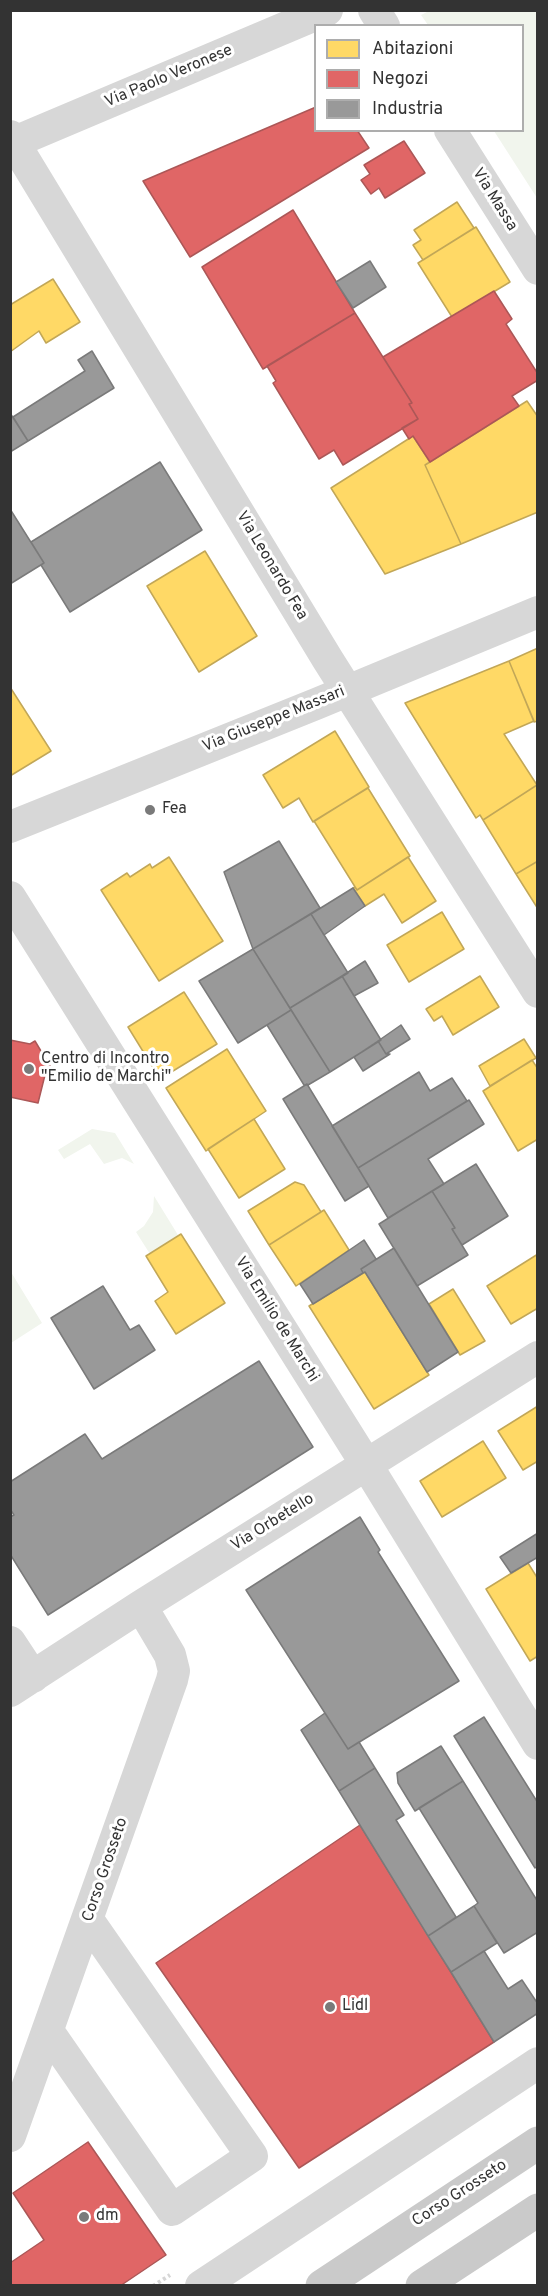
<!DOCTYPE html>
<html>
<head>
<meta charset="utf-8">
<style>
  body { margin:0 }
  #map { position:relative; width:548px; height:2296px; overflow:hidden; background:#fff; font-family:Overpass,sans-serif }
  canvas { display:block }
  .frame { position:absolute; inset:0; border:12px solid #333; pointer-events:none }
  .legend { position:absolute; left:314px; top:24px; width:210px; height:108px; box-sizing:border-box; background:#fff; border:2px solid #adadad; margin:0; padding:8px 10px; list-style:none; font-size:18px; color:#333 }
  .legend li { display:flex; align-items:center; gap:12px; height:30px }
  .legend b { width:30px; border:2px solid #adadad }
</style>
</head>
<body>
<div id="map">
<canvas width="548" height="2296"></canvas>
<div class="frame"></div>
<ul class="legend">
<li><b style="height:16px;background:#ffd966"></b>Abitazioni</li>
<li><b style="height:16px;background:#e06666"></b>Negozi</li>
<li><b style="height:16px;background:#999"></b>Industria</li>
</ul>
</div>
<script>
const context = document.querySelector('canvas').getContext('2d');
context.lineJoin = 'round';
function paint(path, color) { context.fillStyle = color; context.fill(path, 'evenodd'); }
const shape = rows => new Path2D(rows.map(r => 'M' + r).join(''));
function strokePath(path, color, width, dash) { context.strokeStyle = color; context.lineWidth = width; context.lineCap = dash ? 'butt' : 'round'; context.setLineDash(dash || []); context.stroke(path); }
function drawText(font, color, halo, rows, align = 'center') {
  context.font = font + ' Overpass,sans-serif'; context.lineWidth = 6; context.setLineDash([]); context.textBaseline = 'middle'; context.strokeStyle = halo; context.fillStyle = color; for (const [text, x, y, turn = 0] of rows) {
    context.save(); context.translate(x, y); context.rotate((+turn || 0) * Math.PI / 180); context.textAlign = isNaN(turn) ? turn : align; if (halo) context.strokeText(text, 0, 0); context.fillText(text, 0, 0); context.restore();
  }
}
paint(shape([
  [431,10,537,11,537,198,494,131,522,130,522,26,428,25,421,15],
  [92,1129,115,1133,134,1164,122,1158,104,1164,90,1144,64,1159,58,1150],
  [154,1196,178,1235,150,1254,136,1232,144,1226,153,1212],
  [11,1272,42,1323,11,1343,10,1343]
]), '#f1f5ed');
const homes = shape([
  [457,202,474,228,423,260,413,245,421,240,414,230,457,202],
  [476,227,510,282,452,317,418,263,476,227],
  [53,279,80,322,46,343,39,331,10,352,10,305,53,279],
  [527,401,538,417,538,512,461,544,425,465,527,401],
  [413,436,430,462,425,465,461,544,385,574,331,488,413,436],
  [205,551,257,636,199,672,147,586,205,551],
  [538,648,538,721,534,722,509,661,538,648],
  [509,661,534,721,504,734,537,785,483,820,480,815,476,818,405,703,509,661],
  [10,687,51,751,10,776,10,687],
  [335,731,369,787,313,822,299,798,283,808,263,775,335,731],
  [537,785,538,861,516,874,483,820,537,785],
  [368,788,410,856,357,890,314,821,368,788],
  [169,857,223,941,159,981,101,890,127,873,130,877,150,864,152,868,169,857],
  [408,857,436,901,402,923,384,894,365,906,353,888,355,887,357,890,408,857],
  [538,861,538,909,516,874,538,861],
  [442,912,464,949,409,982,387,945,442,912],
  [480,976,499,1007,453,1035,442,1016,434,1021,426,1009,480,976],
  [184,992,217,1044,160,1079,128,1027,184,992],
  [524,1039,536,1058,490,1086,479,1066,524,1039],
  [227,1049,266,1111,206,1151,166,1088,227,1049],
  [532,1060,538,1069,538,1139,518,1151,483,1091,532,1060],
  [254,1119,285,1169,239,1198,208,1149,254,1119],
  [295,1182,304,1185,321,1212,269,1245,248,1211,295,1182],
  [324,1210,349,1250,296,1286,269,1245,324,1210],
  [181,1234,225,1303,176,1334,155,1301,168,1292,146,1256,181,1234],
  [538,1254,538,1308,511,1324,487,1286,538,1254],
  [365,1272,429,1375,374,1409,309,1306,365,1272],
  [453,1289,485,1341,460,1355,429,1304,453,1289],
  [538,1406,538,1461,523,1470,498,1431,538,1406],
  [483,1441,506,1478,442,1517,420,1481,483,1441],
  [528,1563,538,1579,538,1656,530,1661,486,1589,528,1563]
]);
paint(homes, '#ffd966');
strokePath(homes, '#c2a757', 1.5);
const shops = shape([
  [316,107,316,130,357,130,369,148,190,257,143,181,316,107],
  [404,141,425,173,385,198,379,188,371,194,361,180,370,174,364,165,404,141],
  [293,210,355,313,263,369,202,267,293,210],
  [494,291,512,319,506,324,538,374,538,380,512,396,519,406,430,462,413,436,409,439,402,428,418,419,409,404,412,403,383,357,494,291],
  [355,313,412,403,409,404,418,419,343,465,334,450,319,459,273,383,276,381,267,366,355,313],
  [10,1040,30,1044,35,1041,51,1068,46,1071,38,1103,10,1097,10,1040],
  [360,1825,494,2042,299,2168,156,1963,360,1825],
  [88,2142,166,2255,120,2286,10,2286,10,2263,44,2240,13,2193,88,2142]
]);
paint(shops, '#e06666');
strokePath(shops, '#ac5757', 1.5);
const industry = shape([
  [370,261,386,287,353,308,336,282,370,261],
  [92,351,114,388,28,441,13,417,85,371,78,360,92,351],
  [10,413,28,441,10,452,10,413],
  [160,462,202,530,70,612,41,565,44,563,31,542,160,462],
  [10,509,44,563,10,584,10,509],
  [279,841,320,908,253,949,224,872,279,841],
  [353,888,365,906,324,935,311,914,353,888],
  [311,914,348,973,290,1008,253,949,311,914],
  [253,949,291,1010,238,1043,199,981,253,949],
  [365,961,378,983,354,996,342,976,365,961],
  [342,976,381,1040,330,1072,290,1008,342,976],
  [291,1010,330,1072,308,1085,304,1085,267,1025,291,1010],
  [401,1025,410,1039,386,1054,378,1041,401,1025],
  [378,1041,386,1054,390,1054,363,1071,354,1057,378,1041],
  [419,1072,430,1091,452,1078,467,1101,358,1168,332,1126,419,1072],
  [307,1084,369,1186,345,1201,283,1099,307,1084],
  [469,1100,484,1124,428,1159,444,1184,388,1218,358,1168,469,1100],
  [476,1164,508,1216,462,1245,452,1229,455,1228,432,1191,476,1164],
  [432,1191,455,1228,452,1229,468,1255,417,1286,379,1224,432,1191],
  [364,1240,376,1259,361,1269,363,1273,313,1304,300,1284,364,1240],
  [394,1248,458,1352,427,1372,365,1272,363,1273,361,1269,394,1248],
  [103,1286,130,1330,139,1325,155,1350,94,1389,51,1318,103,1286],
  [259,1361,313,1447,48,1615,10,1554,10,1517,14,1515,10,1509,10,1482,85,1434,102,1459,259,1361],
  [360,1517,380,1550,378,1552,459,1681,348,1749,246,1590,360,1517],
  [538,1533,538,1557,511,1573,500,1557,538,1533],
  [325,1713,348,1749,359,1742,375,1768,339,1791,301,1730,325,1713],
  [484,1717,538,1803,538,1866,535,1868,454,1736,484,1717],
  [441,1746,463,1781,415,1811,398,1783,397,1773,441,1746],
  [375,1768,404,1815,396,1820,456,1917,428,1936,339,1791,375,1768],
  [463,1781,538,1902,538,1932,504,1953,474,1906,478,1903,419,1808,463,1781],
  [474,1906,497,1943,451,1972,428,1936,474,1906],
  [484,1951,508,1989,522,1980,538,2004,538,2013,494,2042,451,1972,484,1951]
]);
paint(industry, '#999');
strokePath(industry, '#7a7a7a', 1.5);
strokePath(shape([
  [153,2286,170,2275]
]), '#d6d6d6', 4, [3, 3]);
strokePath(shape([
  [374,10,384,26],
  [450,130,538,269],
  [10,136,328,660,538,992],
  [10,144,327,10],
  [10,827,316,704,538,612],
  [10,897,366,1464,538,1744],
  [10,1642,33,1677],
  [10,1691,141,1606,538,1357],
  [48,2031,172,2210,252,2156,88,1920],
  [10,2136,172,1680,174,1671,170,1655,141,1606],
  [201,2286,538,2063]
]), '#d7d7d7', 32);
strokePath(shape([
  [322,2286,538,2143],
  [422,2286,538,2210]
]), '#cacaca', 33);
for (const [x, y, r, color] of [
  [150,810,6,"#7a7a7a"],
  [29,1069,6,"#7a7a7a"],
  [330,2007,6,"#7a7a7a"],
  [84,2217,6,"#7a7a7a"]
]) { const dot = new Path2D(); dot.arc(x, y, r, 0, 2 * Math.PI); context.fillStyle = color; context.fill(dot); strokePath(dot, '#fff', 2); }
drawText('16px', '#333', '#fff', [
  ["Via Paolo Veronese",169,77,-23],
  ["Via Massa",494,200,58],
  ["Via Leonardo Fea",271,566,59],
  ["Via Giuseppe Massari",274,720,-22],
  ["Via Emilio de Marchi",276,1320,58],
  ["Via Orbetello",273,1523,-32],
  ["Corso Grosseto",106,1870,-71],
  ["Corso Grosseto",460,2194,-33]
]);
drawText('16px', '#333', '#fff', [
  ["Fea",162,810],
  ["Centro di Incontro",41,1060],
  ["\"Emilio de Marchi\"",41,1078],
  ["Lidl",342,2007],
  ["dm",96,2217]
], 'left');
</script>
</body>
</html>
